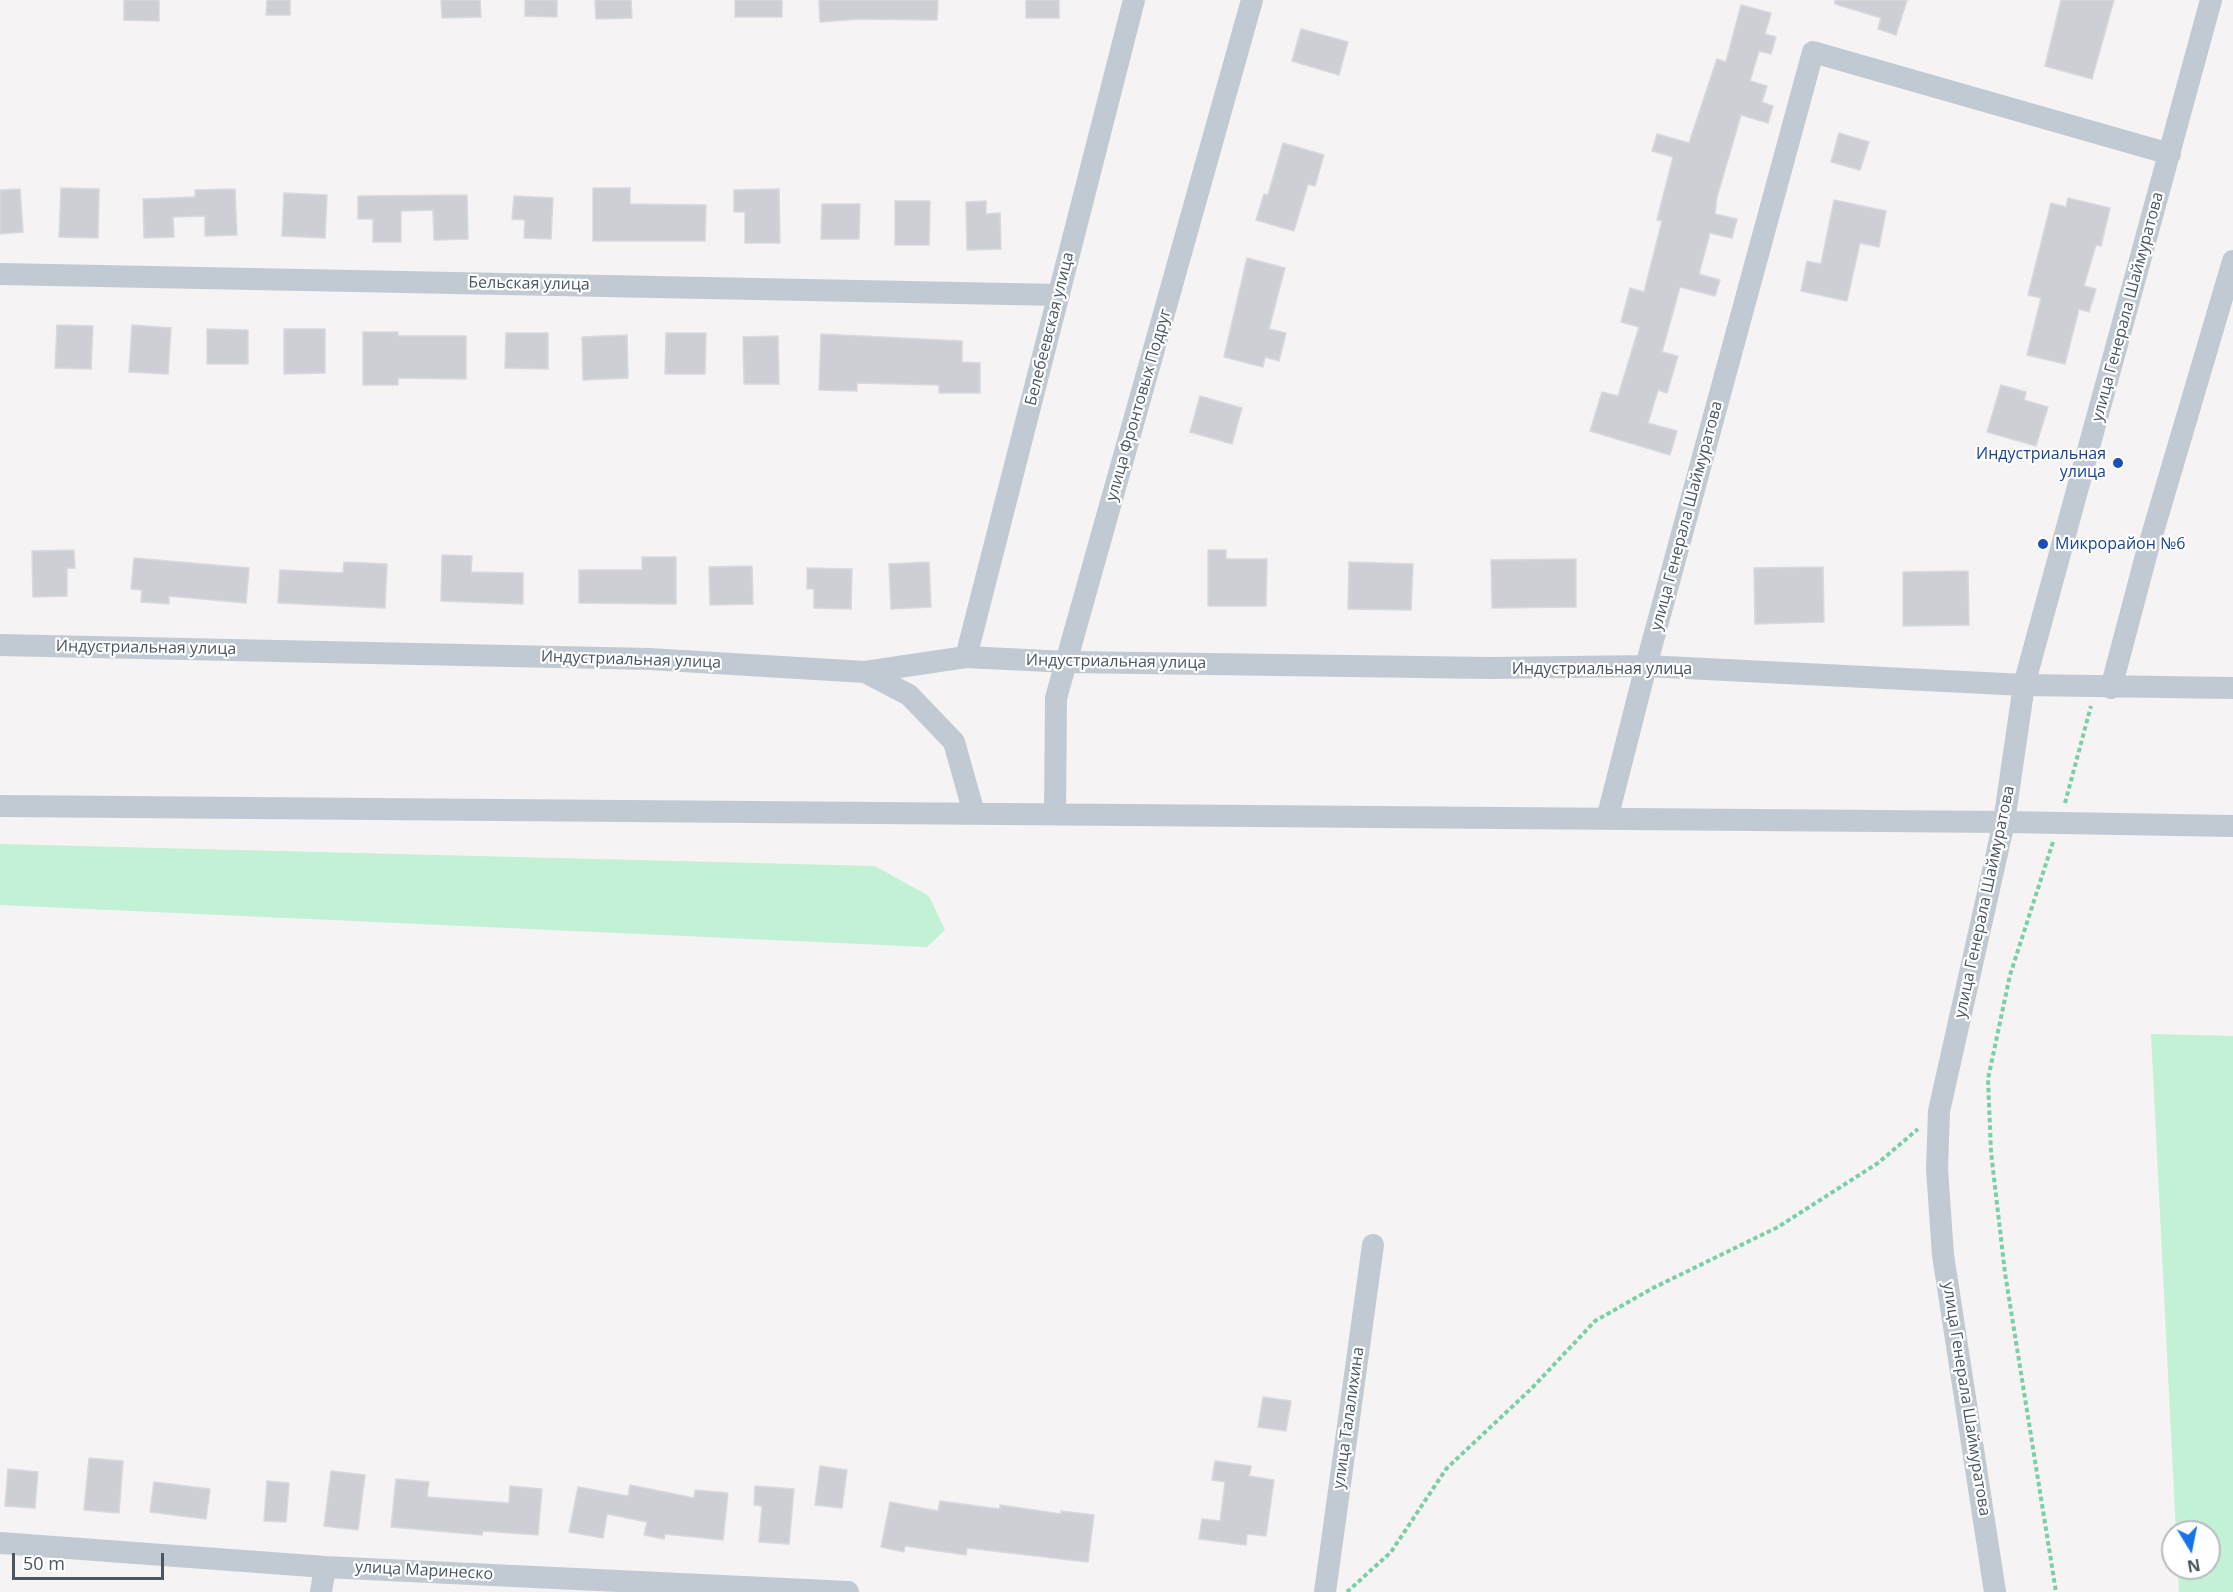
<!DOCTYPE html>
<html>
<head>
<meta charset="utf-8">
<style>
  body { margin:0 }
  #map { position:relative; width:2233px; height:1592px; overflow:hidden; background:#f5f3f3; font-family:"Open Sans",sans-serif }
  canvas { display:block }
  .north { position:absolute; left:2161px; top:1520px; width:60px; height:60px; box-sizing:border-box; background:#fff; border:2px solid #b7bbc0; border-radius:50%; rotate:170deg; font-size:16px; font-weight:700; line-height:24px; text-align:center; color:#4a5661 }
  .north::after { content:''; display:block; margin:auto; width:21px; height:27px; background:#1a73e8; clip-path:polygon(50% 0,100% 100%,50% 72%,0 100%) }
  .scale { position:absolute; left:12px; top:1553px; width:152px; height:27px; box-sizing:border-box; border:3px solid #4a5661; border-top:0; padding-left:8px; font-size:18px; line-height:21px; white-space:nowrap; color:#4a5661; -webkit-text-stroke:4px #fff; paint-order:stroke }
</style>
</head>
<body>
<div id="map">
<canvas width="2233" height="1592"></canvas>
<div class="north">N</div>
<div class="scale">50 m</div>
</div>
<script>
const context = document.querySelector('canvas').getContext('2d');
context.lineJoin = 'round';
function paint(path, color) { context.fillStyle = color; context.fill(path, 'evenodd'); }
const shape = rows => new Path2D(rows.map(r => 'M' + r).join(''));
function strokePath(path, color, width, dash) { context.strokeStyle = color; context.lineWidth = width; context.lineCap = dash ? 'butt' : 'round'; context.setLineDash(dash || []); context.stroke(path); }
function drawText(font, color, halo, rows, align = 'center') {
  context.font = font + ' "Open Sans",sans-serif'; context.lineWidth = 4.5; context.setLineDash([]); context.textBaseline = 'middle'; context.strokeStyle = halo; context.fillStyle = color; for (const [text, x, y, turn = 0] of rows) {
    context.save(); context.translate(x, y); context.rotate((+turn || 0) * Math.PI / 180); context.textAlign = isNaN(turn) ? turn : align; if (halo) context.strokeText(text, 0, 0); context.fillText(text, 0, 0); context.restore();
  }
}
paint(shape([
  [0,844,875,866,929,896,945,930,927,947,0,905],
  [2151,1034,2233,1036,2233,1592,2179,1592,2178,1568,2209,1568,2209,1532,2176,1532]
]), '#c3f1d5');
const building = shape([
  [124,0,159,0,159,21,124,20,124,0],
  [267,0,290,0,290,15,266,15,267,0],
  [441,0,480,0,481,17,442,18,441,0],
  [525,0,557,0,557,17,525,16,525,0],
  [595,0,631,0,632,18,596,19,595,0],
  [735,0,782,0,782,17,735,17,735,0],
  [819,0,938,0,937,20,859,19,820,22,819,0],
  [1026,0,1059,0,1059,18,1026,18,1026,0],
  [1835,0,1907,0,1896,35,1878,29,1881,18,1835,4,1835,0],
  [2061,0,2114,0,2092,79,2045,66,2061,0],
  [1741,5,1771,13,1765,34,1776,37,1771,54,1759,51,1750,81,1767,86,1762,102,1773,106,1768,123,1741,115,1717,197,1715,214,1737,219,1732,238,1710,233,1699,274,1720,280,1715,296,1680,287,1662,352,1678,356,1667,393,1658,390,1648,423,1677,431,1670,455,1590,431,1602,392,1618,396,1639,327,1621,322,1630,288,1644,292,1662,221,1657,220,1673,157,1652,151,1657,134,1689,143,1717,59,1726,62,1741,5],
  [1301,29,1348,42,1339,75,1292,61,1301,29],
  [1839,133,1869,142,1860,170,1831,162,1839,133],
  [1283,143,1324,155,1315,186,1308,184,1294,231,1256,220,1264,194,1268,195,1283,143],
  [61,188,99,189,98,238,59,237,61,188],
  [593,188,630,188,630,204,706,205,705,241,593,241,593,188],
  [20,189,23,232,0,234,0,190,20,189],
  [235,189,237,235,205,236,205,216,173,217,174,237,144,238,143,199,195,197,195,190,235,189],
  [779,189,780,243,745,243,745,212,734,212,734,190,779,189],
  [284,193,327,195,325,238,282,236,284,193],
  [467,195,468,239,434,240,433,210,401,211,401,242,373,242,373,219,358,219,358,196,467,195],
  [514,196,553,198,551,239,524,238,525,220,512,219,514,196],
  [2068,198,2110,208,2101,246,2096,245,2084,286,2096,289,2089,312,2079,309,2065,364,2027,355,2041,298,2028,295,2051,203,2066,207,2068,198],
  [1834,200,1886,211,1879,247,1860,243,1847,301,1801,291,1807,261,1821,264,1834,200],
  [895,201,930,201,929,245,895,245,895,201],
  [986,201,986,214,1000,213,1001,249,967,250,966,202,986,201],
  [822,204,860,204,859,239,821,239,822,204],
  [1247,258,1285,268,1269,329,1286,333,1279,361,1265,357,1263,367,1224,357,1247,258],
  [57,325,93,326,91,369,55,368,57,325],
  [132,325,171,328,168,374,129,372,132,325],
  [207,329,248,330,248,364,207,364,207,329],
  [284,329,325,329,325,373,284,374,284,329],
  [363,332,398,332,398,336,466,336,466,379,398,378,398,385,363,385,363,332],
  [506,333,548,333,548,369,505,368,506,333],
  [666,333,706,333,705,374,665,374,666,333],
  [821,334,962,341,962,362,980,363,980,393,939,393,939,385,857,383,857,391,819,390,821,334],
  [627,335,628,378,583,380,582,337,627,335],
  [778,336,779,384,744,384,743,337,778,336],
  [2001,385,2026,392,2024,400,2048,407,2036,446,1987,432,2001,385],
  [1200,396,1242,408,1232,444,1190,432,1200,396],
  [74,550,75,568,67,568,67,596,33,597,32,551,74,550],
  [1208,550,1226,550,1226,559,1267,559,1266,606,1208,606,1208,550],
  [442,555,472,556,471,572,523,573,523,604,441,601,442,555],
  [642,557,676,557,676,604,579,603,579,570,642,570,642,557],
  [134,558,249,568,246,603,169,596,169,604,141,602,142,590,131,589,134,558],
  [1576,559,1576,607,1492,608,1491,560,1576,559],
  [344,562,387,564,385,608,278,603,280,570,343,573,344,562],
  [929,562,931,607,891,609,889,564,929,562],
  [1349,562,1413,564,1411,610,1348,609,1349,562],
  [752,566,753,604,710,605,709,567,752,566],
  [1823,567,1824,622,1755,624,1754,568,1823,567],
  [807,568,852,569,851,609,814,608,814,589,807,589,807,568],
  [1968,571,1969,625,1903,626,1903,572,1968,571],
  [1263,1397,1291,1401,1286,1431,1258,1427,1263,1397],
  [89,1458,123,1461,119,1513,84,1510,89,1458],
  [1215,1461,1251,1466,1249,1476,1274,1480,1266,1536,1247,1534,1246,1545,1199,1539,1202,1519,1220,1521,1225,1482,1212,1480,1215,1461],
  [820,1466,847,1470,842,1508,815,1505,820,1466],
  [8,1469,38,1472,35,1508,5,1506,8,1469],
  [331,1471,365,1475,358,1530,324,1526,331,1471],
  [396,1479,429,1482,427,1497,509,1503,510,1486,542,1489,538,1535,483,1531,482,1535,391,1527,396,1479],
  [267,1481,289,1483,286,1522,264,1521,267,1481],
  [154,1482,210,1489,206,1519,150,1512,154,1482],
  [630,1485,694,1498,695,1490,728,1493,723,1540,665,1534,664,1539,644,1535,647,1522,607,1514,603,1538,569,1532,578,1487,628,1496,630,1485],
  [755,1486,794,1489,789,1544,759,1542,762,1506,754,1505,755,1486],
  [940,1501,1000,1509,1000,1505,1061,1514,1061,1511,1094,1515,1088,1562,967,1548,966,1555,905,1546,904,1552,881,1547,890,1502,938,1511,940,1501]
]);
paint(building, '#cdcfd5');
strokePath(building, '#d7d9de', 1.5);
strokePath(shape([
  [2065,803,2091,706],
  [2053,842,2010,975,1988,1079,1991,1152,2005,1273,2056,1592],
  [1347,1592,1391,1552,1446,1469,1532,1388,1595,1321,1653,1288,1778,1227,1878,1163,1918,1129]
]), '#7ad0a6', 4, [4.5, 3]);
strokePath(shape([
  [0,274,1059,295],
  [0,645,649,659,865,672,966,657,1068,662,1490,668,1646,666,2024,685,2233,688],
  [966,657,1134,0],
  [865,672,909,695,954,742,974,813],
  [2111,688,2147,552,2233,261],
  [0,806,2004,822,2233,826],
  [1055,814,1056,698,1252,0],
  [1607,819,1646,666,1813,52,2170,154],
  [0,1543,325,1567,848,1592],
  [321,1592,325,1567],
  [1325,1592,1373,1245],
  [1995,1592,1943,1255,1937,1169,1939,1111,2004,822,2024,685,2211,0]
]), '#c1cad2', 22);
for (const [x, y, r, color] of [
  [2118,463,6,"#1a4fb4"],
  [2043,544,6,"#1a4fb4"]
]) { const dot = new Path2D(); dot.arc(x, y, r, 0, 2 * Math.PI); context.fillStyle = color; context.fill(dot); strokePath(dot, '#fff', 2); }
drawText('16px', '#4a5661', '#fff', [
  ["Бельская улица",529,284,1],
  ["улица Генерала Шаймуратова",2128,307,-75],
  ["Белебеевская улица",1050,329,-76],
  ["улица Фронтовых Подруг",1139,405,-74],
  ["улица Генерала Шаймуратова",1687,516,-75],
  ["Индустриальная улица",146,648,1],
  ["Индустриальная улица",631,660,2],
  ["Индустриальная улица",1116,662,1],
  ["Индустриальная улица",1602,669],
  ["улица Генерала Шаймуратова",1985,902,-78],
  ["улица Генерала Шаймуратова",1966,1399,81],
  ["улица Талалихина",1349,1418,-82],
  ["улица Маринеско",424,1571,3]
]);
drawText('16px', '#164399', '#fff', [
  ["Индустриальная",2106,454],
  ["улица",2106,472],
  ["Микрорайон №6",2055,544,"left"]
], 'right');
</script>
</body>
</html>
